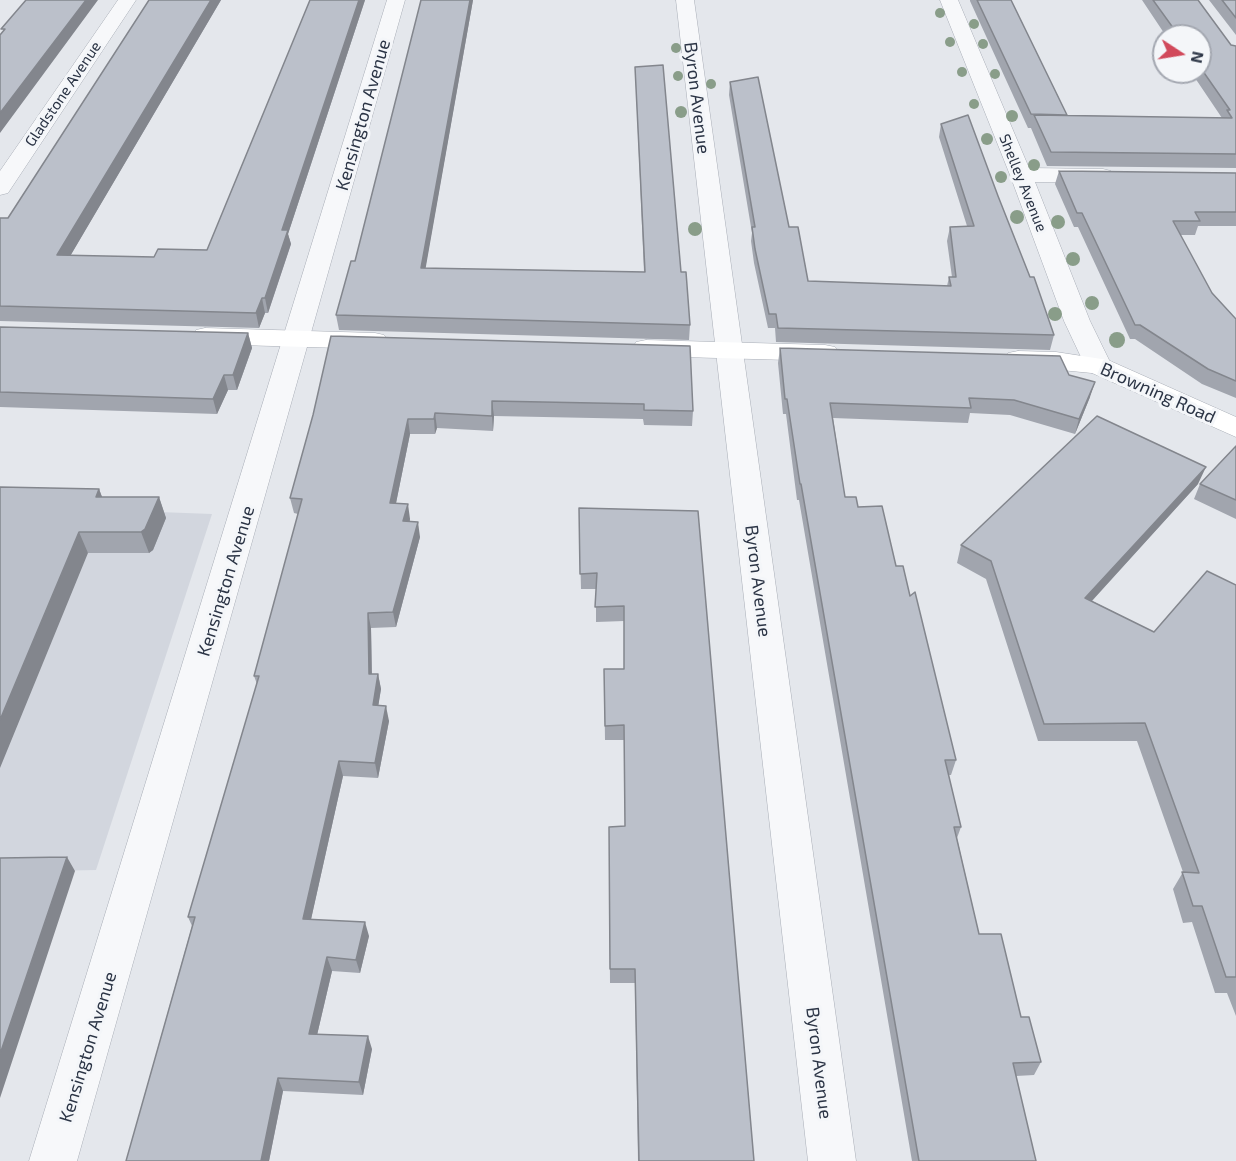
<!DOCTYPE html>
<html>
<head>
<meta charset="utf-8">
<style>
  body { margin:0 }
  #map { position:relative; width:1236px; height:1161px; overflow:hidden; background:#e4e7ec; font-family:"Exo 2",sans-serif }
  canvas { display:block }
  .north { position:absolute; left:1152px; top:24px; width:60px; height:60px; box-sizing:border-box; background:#f4f6f9; border:2px solid #a4a8b1; border-radius:50%; rotate:102deg; font-size:16px; font-weight:700; line-height:24px; text-align:center; color:#2b3445 }
  .north::after { content:''; display:block; margin:auto; width:21px; height:27px; background:#d1495b; clip-path:polygon(50% 0,100% 100%,50% 72%,0 100%) }
</style>
</head>
<body>
<div id="map">
<canvas width="1236" height="1161"></canvas>
<div class="north">N</div>
</div>
<script>
const context = document.querySelector('canvas').getContext('2d');
context.lineJoin = 'round';
function paint(path, color) { context.fillStyle = color; context.fill(path, 'evenodd'); }
const shape = rows => new Path2D(rows.map(r => 'M' + r).join(''));
function strokePath(path, color, width, dash) { context.strokeStyle = color; context.lineWidth = width; context.lineCap = dash ? 'butt' : 'round'; context.setLineDash(dash || []); context.stroke(path); }
function drawText(font, color, halo, rows, align = 'center') {
  context.font = font + ' "Exo 2",sans-serif'; context.lineWidth = 6; context.setLineDash([]); context.textBaseline = 'middle'; context.strokeStyle = halo; context.fillStyle = color; for (const [text, x, y, turn = 0] of rows) {
    context.save(); context.translate(x, y); context.rotate((+turn || 0) * Math.PI / 180); context.textAlign = isNaN(turn) ? turn : align; if (halo) context.strokeText(text, 0, 0); context.fillText(text, 0, 0); context.restore();
  }
}
paint(shape([
  [0,506,212,514,96,870,0,872]
]), '#d2d6de');
const minor = shape([
  [118,0,136,0,8,193,0,195,0,171,118,0],
  [387,0,405,0,77,1161,29,1161,387,0],
  [676,0,694,0,856,1161,808,1161,676,0],
  [940,0,958,0,1029,168,1103,169,1111,171,1114,176,1111,181,1103,183,1035,182,1090,321,1112,366,1108,372,1098,374,1088,372,1064,321,1010,175,940,0]
]);
const secondary = shape([
  [205,328,375,333,384,335,388,341,384,347,375,349,205,344,196,342,192,336,196,330,205,328],
  [646,340,825,345,835,347,839,353,835,359,825,361,646,356,636,354,633,348,636,342,646,340],
  [1018,351,1056,352,1108,360,1236,417,1236,437,1092,373,1008,365,1004,359,1008,353,1018,351]
]);
strokePath(minor, '#a9aeb7', 1);
strokePath(secondary, '#a9aeb7', 1);
paint(minor, '#f7f8fa');
paint(secondary, '#fff');
context.fillStyle = '#899d89';
for (const [x, y, r] of [
  [940,13,5],
  [974,24,5],
  [950,42,5],
  [983,44,5],
  [676,48,5],
  [962,72,5],
  [995,74,5],
  [678,76,5],
  [711,84,5],
  [974,104,5],
  [681,112,6],
  [1012,116,6],
  [987,139,6],
  [1034,165,6],
  [1001,177,6],
  [1017,217,7],
  [1058,222,7],
  [695,229,7],
  [1073,259,7],
  [1092,303,7],
  [1055,314,7],
  [1117,340,8]
]) { context.beginPath(); context.arc(x, y, r, 0, 2 * Math.PI); context.fill(); }
paint(shape([
  [149,0,221,0,70,256,154,257,207,250,310,0,365,0,288,234,291,244,268,313,265,313,259,328,0,321,0,218,8,218],
  [421,0,473,0,425,269,644,272,635,67,681,272,690,325,689,340,339,330,336,315,355,261],
  [970,0,1011,0,1067,115,1222,118,1191,72,1200,72,1200,36,1166,36,1142,0,1198,0,1231,45,1236,46,1236,168,1047,166,1031,128,1028,128,970,1],
  [1209,0,1236,0,1236,35],
  [730,82,789,227,808,281,947,286,949,277,952,277,947,241,950,227,967,226,939,137,941,124,998,196,1030,277,1054,335,1050,350,776,342,775,328,768,328,754,263,751,241,752,233,729,95],
  [1059,171,1236,173,1236,226,1198,226,1195,235,1180,235,1212,293,1236,319,1236,398,1202,384,1135,339,1130,339,1078,227,1074,227,1055,184],
  [0,327,248,333,252,348,237,390,228,390,217,414,0,407],
  [331,336,693,411,692,426,644,425,643,419,494,416,493,431,437,428,435,434,410,434,396,503,410,519,410,522,420,537,396,627,371,628,372,674,378,674,381,689,378,706,389,721,378,778,343,776,311,919,369,936,360,973,332,971,317,1035,372,1049,363,1095,283,1091,269,1161,126,1161,192,926,188,917,257,684,254,676,298,514,294,513,290,498,313,415],
  [780,348,1069,375,1090,397,1075,434,1010,415,970,413,968,423,833,418,845,497,858,507,896,566,910,596,956,760,951,775,948,775,961,827,957,838,979,934,1021,1017,1041,1062,1034,1075,1016,1076,1036,1161,912,1161,799,500,797,500,786,414,783,414,778,363],
  [1236,446,1236,519,1194,499,1200,484],
  [1198,484,1092,601,1154,632,1236,585,1236,1016,1227,993,1215,993,1192,922,1183,923,1173,889,1183,872,1137,741,1038,741,986,579,957,563,961,545],
  [0,487,99,489,102,497,159,497,166,518,153,550,149,553,88,553],
  [579,508,698,511,754,1161,638,1161,635,983,610,983,609,827,625,826,624,740,605,740,604,669,624,669,624,621,596,622,596,589,581,589]
]), '#a1a5ae');
paint(shape([
  [86,0,98,0,0,133,0,113],
  [211,0,221,0,62,270,57,255],
  [359,0,365,0,288,234,291,244,268,313,265,298,282,230],
  [470,0,473,0,423,283,421,268],
  [262,298,265,313,259,328,256,313],
  [248,333,252,348,237,390,233,375],
  [224,375,228,390,217,414,213,399],
  [1095,382,1090,397,1075,434,1079,419],
  [492,401,494,416,493,431,492,416],
  [435,413,437,428,435,434,434,419],
  [408,419,410,434,393,518,390,503],
  [1206,467,1198,484,1078,616,1085,598],
  [99,489,107,510,96,497],
  [159,497,166,518,153,550,149,553,141,532],
  [408,504,410,519,405,536,403,521],
  [418,522,420,537,396,627,393,612],
  [79,532,88,553,0,768,0,720],
  [368,613,371,628,372,689,369,674],
  [378,674,381,689,376,720,373,705],
  [386,706,389,721,378,778,375,763],
  [339,761,343,776,308,933,303,919],
  [67,857,75,871,0,1098,0,1054],
  [365,922,369,936,360,973,356,960],
  [327,957,332,971,314,1048,309,1034],
  [368,1036,372,1049,363,1095,359,1082],
  [278,1078,283,1091,269,1161,261,1161]
]), '#83868d');
const building = shape([
  [26,0,86,0,0,113,0,35,5,29,1,29,26,0],
  [149,0,211,0,57,255,154,257,158,249,207,250,310,0,359,0,282,230,288,230,265,298,262,298,256,313,0,306,0,218,8,218,149,0],
  [421,0,470,0,421,268,645,272,635,67,663,65,681,272,686,272,690,325,336,315,351,261,355,261,421,0],
  [977,0,1011,0,1067,115,1031,114,977,0],
  [1153,0,1198,0,1231,45,1236,46,1236,154,1051,152,1034,115,1232,118,1227,110,1230,110,1200,67,1200,36,1179,36,1153,0],
  [1222,0,1236,0,1236,18,1222,0],
  [758,77,789,227,798,227,808,281,951,286,949,277,956,277,950,227,974,226,941,124,968,115,998,196,1030,277,1034,277,1054,335,778,328,776,314,769,314,755,249,752,227,755,227,730,82,758,77],
  [1059,171,1236,173,1236,212,1195,212,1200,221,1173,221,1212,293,1236,319,1236,381,1208,369,1140,325,1135,325,1082,213,1077,213,1059,171],
  [0,327,248,333,233,375,224,375,213,399,0,392,0,327],
  [331,336,690,346,693,411,644,410,644,404,492,401,492,416,435,413,434,419,408,419,390,503,408,504,403,521,418,522,393,612,368,613,369,674,378,674,373,705,386,706,375,763,339,761,303,919,365,922,356,960,327,957,309,1034,368,1036,359,1082,278,1078,261,1161,126,1161,195,917,188,917,259,676,254,676,302,499,290,498,313,415,331,336],
  [780,348,1060,356,1069,375,1095,382,1079,419,1014,400,969,398,971,408,830,403,845,497,856,497,858,507,882,506,896,566,903,566,910,596,915,592,956,760,945,760,961,827,954,827,979,934,1001,934,1021,1017,1029,1017,1041,1062,1013,1063,1036,1161,919,1161,801,484,800,484,787,399,785,399,780,348],
  [1097,416,1206,467,1085,598,1154,632,1207,571,1236,585,1236,977,1226,977,1202,906,1193,906,1182,872,1199,873,1145,723,1044,724,991,561,961,545,1097,416],
  [1236,446,1236,500,1200,484,1236,446],
  [0,487,99,489,96,497,159,497,145,529,141,532,79,532,0,720,0,487],
  [579,508,698,511,754,1161,639,1161,635,969,610,969,609,827,625,826,624,725,605,726,604,669,624,669,624,606,595,607,597,573,580,574,579,508],
  [67,857,0,1054,0,858,67,857]
]);
paint(building, '#bbc0ca');
strokePath(building, '#83868d', 1.5);
drawText('15px', '#2b3445', '#f4f6f9', [
  ["Gladstone Avenue",63,94,-56],
  ["Shelley Avenue",1023,183,68]
]);
drawText('18px', '#2b3445', '#f4f6f9', [
  ["Byron Avenue",697,98,83],
  ["Kensington Avenue",363,115,-74],
  ["Browning Road",1158,393,24],
  ["Kensington Avenue",226,581,-73],
  ["Byron Avenue",758,581,83],
  ["Kensington Avenue",88,1047,-73],
  ["Byron Avenue",819,1063,83]
]);
</script>
</body>
</html>
